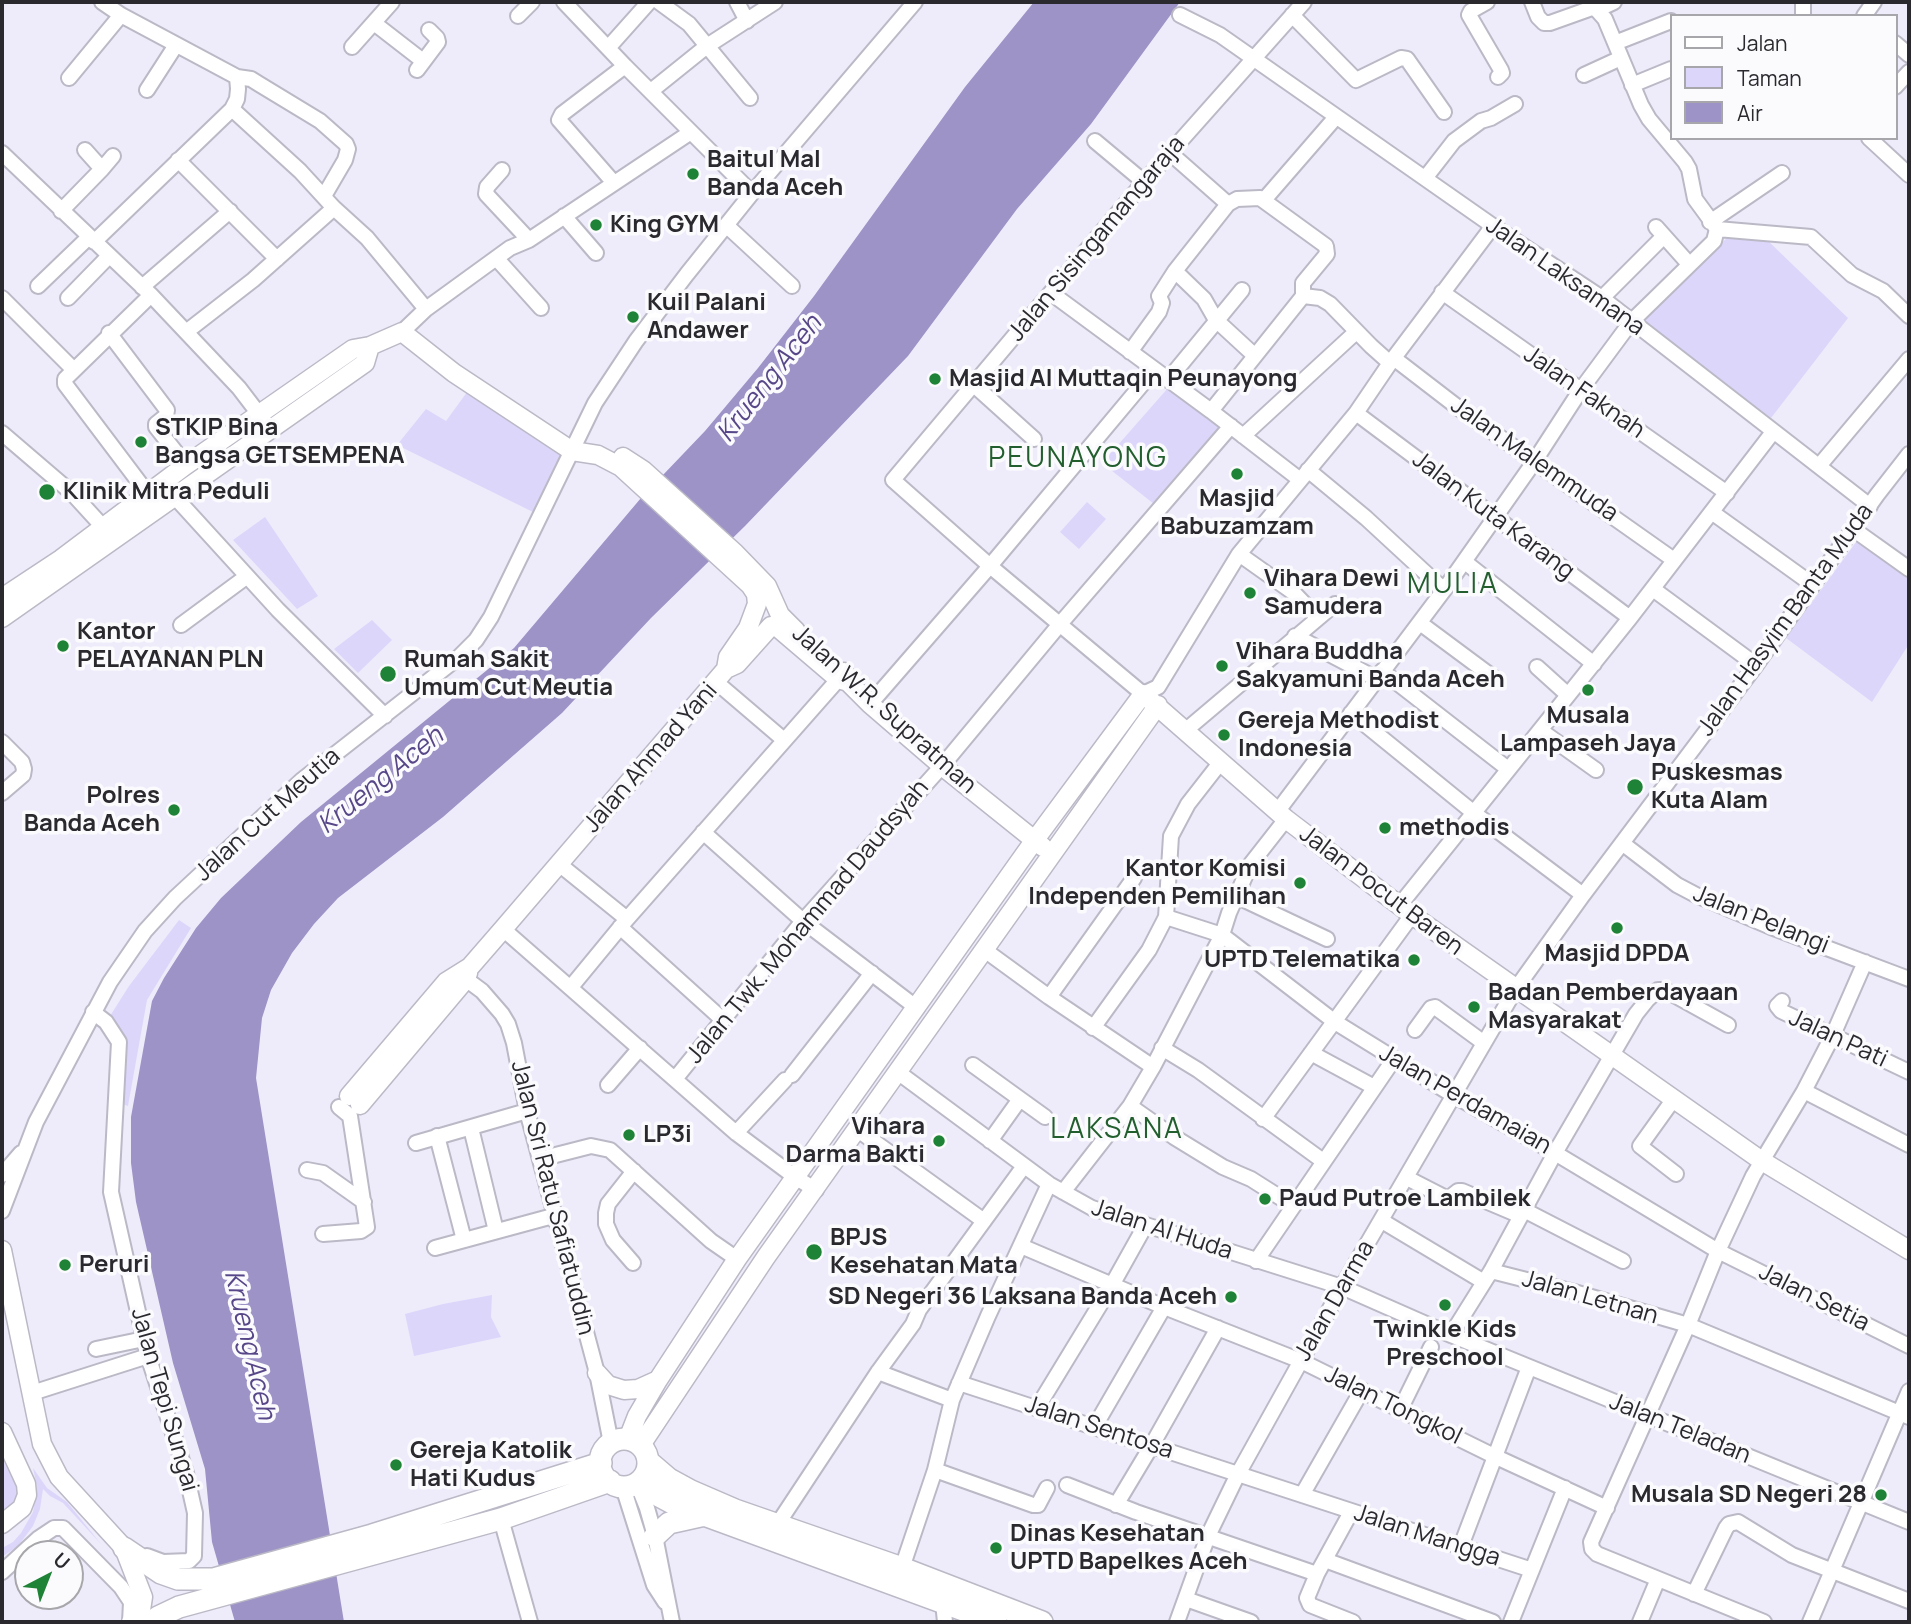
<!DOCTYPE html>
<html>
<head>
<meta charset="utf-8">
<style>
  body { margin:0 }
  #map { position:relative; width:1911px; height:1624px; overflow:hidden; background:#eeecfa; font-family:Manrope,sans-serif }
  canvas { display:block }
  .frame { position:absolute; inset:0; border:4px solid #29292e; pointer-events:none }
  .legend { position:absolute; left:1670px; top:14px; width:228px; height:126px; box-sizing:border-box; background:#fbfbfe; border:2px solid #a7a7ab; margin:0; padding:9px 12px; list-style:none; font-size:21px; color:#29292e }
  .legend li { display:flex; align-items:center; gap:14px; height:35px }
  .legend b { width:35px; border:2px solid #a7a7ab }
  .north { position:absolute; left:14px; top:1540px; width:70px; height:70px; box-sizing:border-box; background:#fbfbfe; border:2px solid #a7a7ab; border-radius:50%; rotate:42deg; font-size:19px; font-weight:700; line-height:28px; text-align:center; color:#29292e }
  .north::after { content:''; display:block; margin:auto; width:24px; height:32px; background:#1f8337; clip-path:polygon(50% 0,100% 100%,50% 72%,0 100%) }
</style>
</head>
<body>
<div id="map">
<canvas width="1911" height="1624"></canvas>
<div class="frame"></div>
<ul class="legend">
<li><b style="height:9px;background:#fff"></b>Jalan</li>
<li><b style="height:19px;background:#ddd6fb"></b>Taman</li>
<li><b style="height:19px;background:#9d93c6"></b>Air</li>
</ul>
<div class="north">U</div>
</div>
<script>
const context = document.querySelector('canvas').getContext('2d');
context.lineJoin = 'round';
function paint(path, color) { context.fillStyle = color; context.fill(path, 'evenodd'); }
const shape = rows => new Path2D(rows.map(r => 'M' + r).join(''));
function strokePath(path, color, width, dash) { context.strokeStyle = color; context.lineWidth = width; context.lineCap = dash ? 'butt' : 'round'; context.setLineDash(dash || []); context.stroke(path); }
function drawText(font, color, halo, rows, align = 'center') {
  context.font = font + ' Manrope,sans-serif'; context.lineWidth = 7; context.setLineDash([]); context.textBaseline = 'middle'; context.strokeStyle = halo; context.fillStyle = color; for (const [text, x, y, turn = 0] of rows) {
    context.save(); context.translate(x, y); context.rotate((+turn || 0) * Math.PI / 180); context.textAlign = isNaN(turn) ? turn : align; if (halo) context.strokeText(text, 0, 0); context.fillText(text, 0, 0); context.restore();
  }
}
paint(shape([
  [1730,235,1765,238,1848,318,1771,418,1642,319],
  [470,388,562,453,565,461,537,514,397,445,426,409,446,421],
  [1168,388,1221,428,1154,504,1102,463],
  [1087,502,1106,519,1079,549,1060,532],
  [265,517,318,596,297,609,233,540],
  [1859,538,1909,575,1909,644,1872,702,1786,638],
  [372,620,392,640,358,673,334,649],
  [179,920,191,928,147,1000,128,1106,112,1100,125,1038,110,1016,129,986],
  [492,1295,491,1317,501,1337,414,1356,405,1314,443,1304],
  [2,1458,16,1486,17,1494,14,1503,2,1511],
  [33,1468,47,1488,67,1502,101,1544,63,1503,50,1496,43,1489,40,1509,33,1526,18,1546,2,1557,2,1548,13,1542,21,1533,33,1512,37,1487]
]), '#ddd6fb');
paint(shape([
  [1034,2,1180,2,1091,124,1017,209,908,356,745,526,651,618,562,713,443,817,338,898,314,924,292,953,271,990,262,1018,256,1078,344,1622,235,1622,212,1542,205,1469,173,1363,136,1202,131,1163,131,1117,152,1001,164,978,196,928,221,898,301,822,514,648,641,498,705,431,758,368,814,296,965,87]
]), '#9d93c6');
const minor = shape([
  [564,2,625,66,752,193],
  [659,2,689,24,750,98],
  [737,2,747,21],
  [1304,2,1144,182,893,480,990,566,1143,694,1158,687,1239,554,1356,413,1390,363,1493,226],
  [1487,2,1471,11,1469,15,1501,70,1502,73,1498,77],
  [1532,2,1538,17,1544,23,1550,23,1592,8,1597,10,1605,19,1641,105,1649,119,1685,162,1689,169,1695,199,1717,229],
  [1803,2,1803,16],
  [1597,10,1614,2],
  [1180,15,1220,35,1493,226,1602,298,1870,506],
  [1292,15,1356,80,1401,58,1407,59,1444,112],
  [518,16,532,2],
  [1864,16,1874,2],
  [374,23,423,61],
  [1615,43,1671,21],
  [1895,43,1909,55],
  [352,47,392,2],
  [608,48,649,2],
  [417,70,438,42,437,38,429,30],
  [1584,75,1621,58],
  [237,77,251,79,259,84,320,121,346,144,348,149,345,160,324,196],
  [69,78,121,15],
  [1632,85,1671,69],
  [1895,87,1909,72],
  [147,90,176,45],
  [651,91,707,46,775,2],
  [232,109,300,171,334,208,367,238,426,309],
  [1869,138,1909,175],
  [1095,141,1144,182],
  [1169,152,1228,204],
  [2,153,151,295,239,388,265,422],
  [178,160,277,259],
  [102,169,113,156],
  [502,170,487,187,486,194,529,240],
  [1426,177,1454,141,1481,121,1491,118,1515,104],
  [614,183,559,120,562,114,625,66],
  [1264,200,1336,117],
  [61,211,102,169,85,150],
  [564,216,596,253],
  [1710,222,1782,173],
  [726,225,792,286],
  [1656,227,1689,264],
  [94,242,232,109,237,99,238,89,237,77,121,15,102,2],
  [497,259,541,308],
  [38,286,89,237],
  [142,287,230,211],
  [1442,292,1727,493],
  [1051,293,1211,411,1299,479],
  [2,298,74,370],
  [68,298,109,256],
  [1602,298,1664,236],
  [186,332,253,280,334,208],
  [402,332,426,309,510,248,529,240,691,132],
  [109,333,167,410,166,416,156,424,156,427,186,465],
  [1130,352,1159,312,1162,303,1159,296,1175,271],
  [1254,355,1216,320,1204,299,1175,271,1228,204,1237,199,1260,198,1326,246,1327,254,1303,283,1303,296],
  [1395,359,1460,409,1674,560],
  [1168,380,1242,290],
  [974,385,1034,439],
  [1211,411,1303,296,1320,298,1330,304,1371,346,1390,363],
  [1356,413,1630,618],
  [2,433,72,493,104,528],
  [1243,436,1356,332],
  [1819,466,1909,359],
  [1308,470,1366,518,1444,590],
  [148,494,65,384,65,379,151,295],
  [174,496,278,610,385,716],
  [1713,513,1813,585],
  [1853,529,1909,569],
  [1239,554,1294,593,1318,618],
  [1465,562,1594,664],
  [1653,589,1756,665],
  [1420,623,1494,678],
  [181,625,246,577],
  [1295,636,1377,679],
  [1537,667,1568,695],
  [1382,671,1508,769],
  [716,682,784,740],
  [870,704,990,566,1154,370],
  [1351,713,1474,813,1583,895],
  [1186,730,1335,604],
  [1540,730,1596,770],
  [2,742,22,762,24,769,23,775,2,793],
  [1220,763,1188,804,1171,836,1166,917,1222,935,1335,1022,1453,1095,1555,1153,1718,1251,1909,1346],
  [1277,812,1444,590,1534,462,1580,391,1631,322,1714,241,1717,229,1811,237,1852,275,1883,291,1909,316],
  [703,832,803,921,917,1008],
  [1622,843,1677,885,1696,895,1771,927,1909,979],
  [559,864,627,919],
  [1236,896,1327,939],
  [1399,906,1630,618,1773,432],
  [620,927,723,1020],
  [503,929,736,1133,795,1177,816,1190],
  [986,951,1049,997,1153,1067,1222,935,1229,913,1250,865,1286,819],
  [459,974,482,991,502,1014,508,1024,514,1043,527,1111,597,1373,611,1443],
  [571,987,627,919,843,674],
  [1049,997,1134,878],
  [1782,1001,1777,1006,1781,1011,1909,1072],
  [93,1012,106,1022,119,1042,111,1192,148,1356,186,1473,195,1513,194,1556,189,1561,163,1562,147,1556],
  [1093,1028,1149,950,1166,917],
  [1415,1030,1431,1008,1435,1007,1484,1043],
  [1162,1048,1198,1070,1323,1161],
  [1311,1053,1374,1087],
  [973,1065,1020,1099,990,1141],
  [899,1073,1049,1184,1092,1208,1342,1287,1451,1335,1909,1522],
  [792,1075,872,973],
  [675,1079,803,921,942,766,1060,624,1231,426],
  [608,1085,640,1048],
  [1804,1091,1909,1145],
  [1020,1099,1045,1117],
  [1673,1100,1640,1146,1676,1174],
  [1130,1106,1174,1137,1223,1167,1251,1179,1292,1205],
  [1263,1119,1412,915],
  [471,1128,496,1231],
  [858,1130,984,1221],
  [736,1133,785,1080],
  [437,1136,464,1240],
  [416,1143,527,1111],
  [540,1159,591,1146,610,1150,711,1241,737,1259],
  [307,1170,323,1173,364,1202],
  [2,1175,21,1153],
  [1407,1178,1448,1199,1458,1191,1462,1191,1521,1216],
  [1063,1192,1130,1106,1153,1067],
  [1524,1210,1623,1261],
  [2,1211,36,1122,110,982,145,931,175,898,302,780,459,657,476,640,491,617,595,403,636,341,687,274,752,193,915,2],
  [1382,1221,1484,1282],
  [323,1234,361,1231,367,1227,350,1116,339,1107],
  [1021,1246,1164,1307,1301,1361,1494,1456,1607,1508],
  [435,1248,553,1216],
  [1256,1261,1394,1059],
  [633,1263,613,1240,606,1224,606,1213,608,1204,634,1171],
  [1491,1271,1574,1292,1688,1325,1909,1417],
  [1451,1335,1491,1271,1555,1153,1636,1014,1648,999,1658,990,1665,990,1728,1025],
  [96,1349,144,1339],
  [878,1372,952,1400],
  [959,1383,1532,1570],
  [32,1393,148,1356],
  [1037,1408,1112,1285,1145,1226],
  [1400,1410,1431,1347],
  [1095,1426,1164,1307],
  [935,1470,1033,1505,1038,1505,1047,1488],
  [637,1483,647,1508,655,1536,672,1622],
  [1067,1485,1136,1512,1317,1574],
  [623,1487,654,1585,665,1602],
  [1302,1495,1362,1390],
  [1116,1505,1152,1445,1218,1328],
  [1351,1512,1317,1574,1307,1598,1310,1605,1315,1607,1353,1622],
  [501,1519,530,1622],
  [777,1525,878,1372,913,1324,919,1310,1024,1166],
  [1461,1546,1529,1367],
  [1325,1560,1493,1622],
  [902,1568,935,1470,952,1400,988,1316,1049,1184],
  [2,1572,39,1538,54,1528,63,1528,121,1587,131,1602,130,1622],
  [1694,1594,1726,1528,1729,1524,1738,1522,1792,1555,1909,1601],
  [1186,1599,1251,1622],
  [943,1602,945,1622],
  [1177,1622,1208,1536,1238,1474,1342,1287,1515,990,1583,895,1756,665,1877,495,1909,454],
  [1511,1622,1565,1488],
  [1640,1622,1658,1579],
  [1764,1622,1597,1554,1592,1549,1591,1542,1688,1325,1718,1251,1753,1176,1804,1091,1833,1035,1865,962],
  [1810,1622,1909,1391]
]);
const major = shape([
  [623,457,643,470,735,553,767,586,780,615,796,631],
  [2,598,61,559,186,465,353,349,370,346,402,332,454,373,572,451,598,455,621,467,750,585,756,594,757,604,748,628,728,657,726,669],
  [2,618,365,363,370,346],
  [844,672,848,682,870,704,942,766,1043,847],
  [349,1096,446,982,470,967,503,929,726,669,737,664,771,626,777,627,838,679,848,682],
  [360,1105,466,979,468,973],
  [2,1250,42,1444,59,1477,124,1548,143,1597,141,1610,131,1622],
  [597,1373,608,1385,624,1390,638,1389,658,1380],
  [2,1432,26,1484,27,1495,22,1508,2,1524],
  [628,1439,637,1416,658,1380,737,1259,1034,841,1143,694,1286,819,1412,915,1762,1161,1909,1250],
  [641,1445,766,1257,1158,705]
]);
const highway = shape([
  '600 1463a24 24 0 1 1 48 0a24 24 0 1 1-48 0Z',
  [648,1461,669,1479,691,1491,735,1510,902,1568,1042,1622],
  [640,1481,659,1496,674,1504,996,1622],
  [655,1536,669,1523,705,1515],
  [124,1548,161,1573,178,1579,213,1579,372,1535,601,1463],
  [151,1622,158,1617,179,1607,501,1519,610,1481]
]);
strokePath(minor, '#bbb9c6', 18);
strokePath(major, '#bbb9c6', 21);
strokePath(highway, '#bbb9c6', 24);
strokePath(minor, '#fff', 14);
strokePath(major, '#fff', 18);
strokePath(highway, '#fff', 21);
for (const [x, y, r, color] of [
  [693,174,7,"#1f8337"],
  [596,225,7,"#1f8337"],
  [633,317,7,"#1f8337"],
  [935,379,7,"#1f8337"],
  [141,442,7,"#1f8337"],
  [1237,474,7,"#1f8337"],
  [47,492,9,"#1f8337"],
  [1250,593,7,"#1f8337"],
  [63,646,7,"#1f8337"],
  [1222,666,7,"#1f8337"],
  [388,674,9,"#1f8337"],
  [1588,690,7,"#1f8337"],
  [1224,735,7,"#1f8337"],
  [1635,787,9,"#1f8337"],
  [174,810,7,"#1f8337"],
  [1385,828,7,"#1f8337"],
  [1300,883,7,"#1f8337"],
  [1617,928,7,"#1f8337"],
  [1414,960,7,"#1f8337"],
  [1474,1007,7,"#1f8337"],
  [629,1135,7,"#1f8337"],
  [939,1141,7,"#1f8337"],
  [1265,1199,7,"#1f8337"],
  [814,1252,9,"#1f8337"],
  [65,1265,7,"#1f8337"],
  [1231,1297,7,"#1f8337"],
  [1445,1305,7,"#1f8337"],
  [396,1465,7,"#1f8337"],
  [1881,1495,7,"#1f8337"],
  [996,1548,7,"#1f8337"]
]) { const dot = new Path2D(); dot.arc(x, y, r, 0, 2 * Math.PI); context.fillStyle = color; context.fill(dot); strokePath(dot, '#fbfbfe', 2.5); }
drawText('bold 24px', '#29292e', '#fbfbfe', [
  ["Baitul Mal",707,160],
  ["Banda Aceh",707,188],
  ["King GYM",610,225],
  ["Kuil Palani",647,303],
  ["Andawer",647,331],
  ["Masjid Al Muttaqin Peunayong",949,379],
  ["STKIP Bina",155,428],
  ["Bangsa GETSEMPENA",155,456],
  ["Klinik Mitra Peduli",63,492],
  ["Masjid",1237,499,"center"],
  ["Babuzamzam",1237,527,"center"],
  ["Vihara Dewi",1264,579],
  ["Samudera",1264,607],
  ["Kantor",77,632],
  ["PELAYANAN PLN",77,660],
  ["Vihara Buddha",1236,652],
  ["Sakyamuni Banda Aceh",1236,680],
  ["Rumah Sakit",404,660],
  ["Umum Cut Meutia",404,688],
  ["Musala",1588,716,"center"],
  ["Lampaseh Jaya",1588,744,"center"],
  ["Gereja Methodist",1238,721],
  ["Indonesia",1238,749],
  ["Puskesmas",1651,773],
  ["Kuta Alam",1651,801],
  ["Polres",160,796,"right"],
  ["Banda Aceh",160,824,"right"],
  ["methodis",1399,828],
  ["Kantor Komisi",1286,869,"right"],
  ["Independen Pemilihan",1286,897,"right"],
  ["Masjid DPDA",1617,954,"center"],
  ["UPTD Telematika",1400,960,"right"],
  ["Badan Pemberdayaan",1488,993],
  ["Masyarakat",1488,1021],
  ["Vihara",925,1127,"right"],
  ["Darma Bakti",925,1155,"right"],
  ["LP3i",643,1135],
  ["Paud Putroe Lambilek",1279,1199],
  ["BPJS",830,1238],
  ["Kesehatan Mata",830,1266],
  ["Peruri",79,1265],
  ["SD Negeri 36 Laksana Banda Aceh",1217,1297,"right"],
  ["Twinkle Kids",1445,1330,"center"],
  ["Preschool",1445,1358,"center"],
  ["Gereja Katolik",410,1451],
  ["Hati Kudus",410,1479],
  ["Musala SD Negeri 28",1867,1495,"right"],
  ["Dinas Kesehatan",1010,1534],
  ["UPTD Bapelkes Aceh",1010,1562]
], 'left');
drawText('24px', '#29292e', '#fbfbfe', [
  ["Jalan Sisingamangaraja",1097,239,-50],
  ["Jalan Laksamana",1565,277,35],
  ["Jalan Faknah",1584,393,35],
  ["Jalan Malemmuda",1534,460,35],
  ["Jalan Kuta Karang",1493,516,37],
  ["Jalan Hasyim Banta Muda",1786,620,-54],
  ["Jalan W.R. Supratman",884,710,42],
  ["Jalan Ahmad Yani",651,758,-49],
  ["Jalan Cut Meutia",268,815,-42],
  ["Jalan Pocut Baren",1381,891,37],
  ["Jalan Pelangi",1761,920,22],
  ["Jalan Twk. Mohammad Daudsyah",808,922,-50],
  ["Jalan Pati",1838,1039,25],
  ["Jalan Perdamaian",1465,1100,30],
  ["Jalan Sri Ratu Safiatuddin",552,1198,76],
  ["Jalan Al Huda",1162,1230,18],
  ["Jalan Letnan",1590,1298,16],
  ["Jalan Setia",1814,1298,27],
  ["Jalan Darma",1335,1301,-60],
  ["Jalan Tepi Sungai",164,1400,74],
  ["Jalan Tongkol",1393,1406,26],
  ["Jalan Sentosa",1099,1428,18],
  ["Jalan Teladan",1680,1429,22],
  ["Jalan Mangga",1427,1536,18]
]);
drawText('italic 26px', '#574788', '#fbfbfe', [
  ["Krueng Aceh",770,379,-52],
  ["Krueng Aceh",381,781,-39],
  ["Krueng Aceh",249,1345,77]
]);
context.letterSpacing = '2px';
drawText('28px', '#235f2e', '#fbfbfe', [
  ["PEUNAYONG",1078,459],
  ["MULIA",1453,585],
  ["LAKSANA",1117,1130]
]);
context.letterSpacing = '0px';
</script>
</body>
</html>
